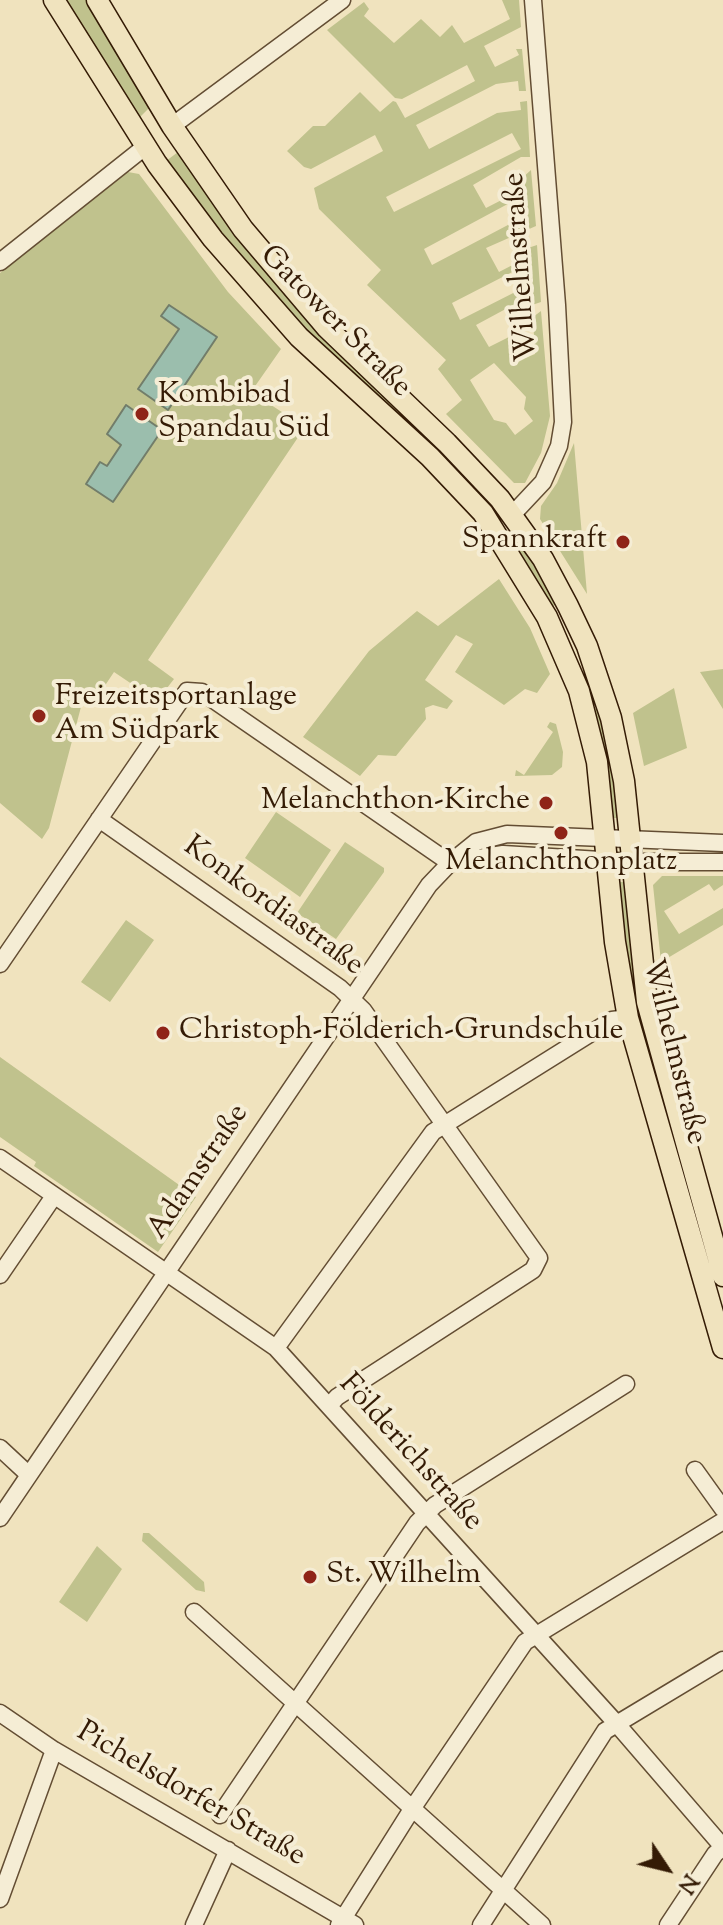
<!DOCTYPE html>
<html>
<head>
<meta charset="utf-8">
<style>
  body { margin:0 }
  #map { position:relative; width:723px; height:1925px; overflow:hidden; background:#f0e3be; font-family:"Sorts Mill Goudy",serif }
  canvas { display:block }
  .north { position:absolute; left:627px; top:1829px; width:80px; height:80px; -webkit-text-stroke:6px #f5edd5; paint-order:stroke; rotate:125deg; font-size:22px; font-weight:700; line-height:32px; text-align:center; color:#341b05 }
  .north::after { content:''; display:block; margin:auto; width:28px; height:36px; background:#341b05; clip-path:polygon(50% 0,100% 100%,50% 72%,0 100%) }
</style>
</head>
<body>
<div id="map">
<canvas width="723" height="1925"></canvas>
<div class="north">N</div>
</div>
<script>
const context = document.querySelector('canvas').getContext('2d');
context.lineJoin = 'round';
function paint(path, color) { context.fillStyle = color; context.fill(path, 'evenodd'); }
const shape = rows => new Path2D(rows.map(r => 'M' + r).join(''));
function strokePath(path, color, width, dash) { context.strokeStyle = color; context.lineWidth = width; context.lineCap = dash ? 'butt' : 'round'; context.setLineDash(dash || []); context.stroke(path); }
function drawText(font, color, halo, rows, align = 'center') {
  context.font = font + ' "Sorts Mill Goudy",serif'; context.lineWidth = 8; context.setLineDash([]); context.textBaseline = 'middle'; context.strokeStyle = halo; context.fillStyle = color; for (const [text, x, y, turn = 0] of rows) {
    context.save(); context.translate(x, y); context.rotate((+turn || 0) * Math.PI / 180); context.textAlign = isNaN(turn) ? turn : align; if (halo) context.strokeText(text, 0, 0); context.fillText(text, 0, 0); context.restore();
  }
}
paint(shape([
  [65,0,87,0,150,107,140,117],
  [502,0,519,0,521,27,484,46,495,67,519,55,516,49,522,49,526,91,519,91,518,81,496,84,416,125,429,149,497,113,521,110,520,102,527,101,530,157,521,157,473,185,486,208,525,188,521,179,531,170,536,226,486,248,499,272,528,257,525,249,537,245,541,302,532,305,526,298,476,325,489,347,513,335,525,358,535,354,533,317,541,311,550,416,541,453,525,483,514,483,446,414,462,400,438,369,446,360,367,285,381,270,319,209,314,188,383,151,375,135,311,169,304,167,287,151,313,126,325,126,360,92,380,112,393,101,396,102,405,118,475,81,467,65,402,99,395,98,327,30,364,2,369,9,364,16,394,43,421,19,440,37,452,25,464,43,510,19],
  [512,133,521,149,394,212,386,197],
  [517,199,525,216,432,265,424,249],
  [522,267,531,284,460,320,452,303],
  [494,363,526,397,524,409,533,421,515,435,506,423,494,420,470,380],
  [178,152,490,501,487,504,438,452,327,354,241,261,166,161],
  [128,172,139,174,228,292,281,349,251,392,305,427,148,660,174,679,157,701,114,672,98,696,86,688,49,828,42,839,0,803,0,273],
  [574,443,587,594,540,519,541,506,557,483],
  [518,536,559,603,551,607,510,541],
  [499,579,530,628,550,674,537,693,525,689,504,705,455,672,473,644,456,635,425,680,453,701,447,709,433,705,425,708,426,719,396,756,378,755,360,776,303,737,369,651,417,611,438,626],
  [723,669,723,709,700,672],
  [674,688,687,748,644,766,633,713],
  [593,709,601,709,622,818,613,818],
  [550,722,556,724,563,752,562,767,552,775,515,776,516,770,524,775,553,732,547,727],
  [276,812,331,850,300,897,245,858],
  [345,842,384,868,384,872,336,939,297,913],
  [662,876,723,876,723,885,714,891,709,884,664,911,679,934,723,908,723,925,661,962,653,885],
  [617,882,625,882,717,1280,713,1284,631,993],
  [126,920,154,940,110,1002,81,982],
  [0,1057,196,1197,158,1252,34,1166,36,1162,0,1137],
  [143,1533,149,1533,204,1582,205,1592,196,1590,142,1541],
  [97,1546,122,1569,87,1622,59,1602]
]), '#c0c28d');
const water = shape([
  [169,305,217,337,168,410,138,389,179,329,161,316,169,305],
  [126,405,162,430,113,502,86,484,100,462,107,466,121,445,107,434,126,405]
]);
paint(water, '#9bbead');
strokePath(water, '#727d6a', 2);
const minor = shape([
  [172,126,342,0],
  [0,262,146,146],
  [512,515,543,482,559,446,563,422,557,305,533,0],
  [99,819,340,988,363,1010,539,1258,533,1270,337,1397,329,1406],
  [455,862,503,854,633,862,723,862],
  [0,964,187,691,202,692,450,863],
  [0,1158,276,1348,616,1723,723,1847],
  [0,1275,54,1196],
  [276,1348,433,1132,612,1020,628,1018],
  [0,1448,29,1475],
  [695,1470,723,1509],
  [0,1518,429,885,450,863,476,842,507,834,723,843],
  [194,1612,542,1925],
  [0,1713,54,1750,355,1925],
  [220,1815,417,1523,435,1505,626,1384],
  [0,1899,54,1750],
  [194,1925,228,1850],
  [339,1925,412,1809,525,1642,723,1521],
  [481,1925,605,1731,723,1660],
  [668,1925,715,1854,723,1847]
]);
const major = shape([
  [54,0,157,164,213,239,299,337,430,457,483,513,547,617,579,691,597,762,615,942,628,1018,723,1348],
  [97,0,172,126,243,229,327,328,447,443,500,499,543,559,568,606,587,646,611,718,624,781,647,1002,723,1276]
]);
strokePath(minor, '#634d33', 19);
strokePath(major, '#341b05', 23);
strokePath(minor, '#f5edd5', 16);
strokePath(major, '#f0e3be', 20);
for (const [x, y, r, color] of [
  [142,414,8,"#8f2418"],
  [623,542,8,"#8f2418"],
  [39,716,8,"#8f2418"],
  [546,803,8,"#8f2418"],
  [561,833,8,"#8f2418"],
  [163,1033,8,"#8f2418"],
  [310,1577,8,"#8f2418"]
]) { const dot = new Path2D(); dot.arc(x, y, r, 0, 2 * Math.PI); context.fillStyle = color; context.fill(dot); strokePath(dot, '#f5edd5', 3); }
drawText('30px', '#341b05', '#f5edd5', [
  ["Wilhelmstraße",523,267,-94],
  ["Gatower Straße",334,323,45],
  ["Konkordiastraße",272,908,36],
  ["Wilhelmstraße",672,1052,76],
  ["Adamstraße",200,1173,-56],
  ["Földerichstraße",409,1454,48],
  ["Pichelsdorfer Straße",190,1796,30]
]);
drawText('30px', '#341b05', '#f5edd5', [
  ["Kombibad",158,397],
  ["Spandau Süd",158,431],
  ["Spannkraft",607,542,"right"],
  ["Freizeitsportanlage",55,699],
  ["Am Südpark",55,733],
  ["Melanchthon-Kirche",530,803,"right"],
  ["Melanchthonplatz",561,864,"center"],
  ["Christoph-Földerich-Grundschule",179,1033],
  ["St. Wilhelm",326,1577]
], 'left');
</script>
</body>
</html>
